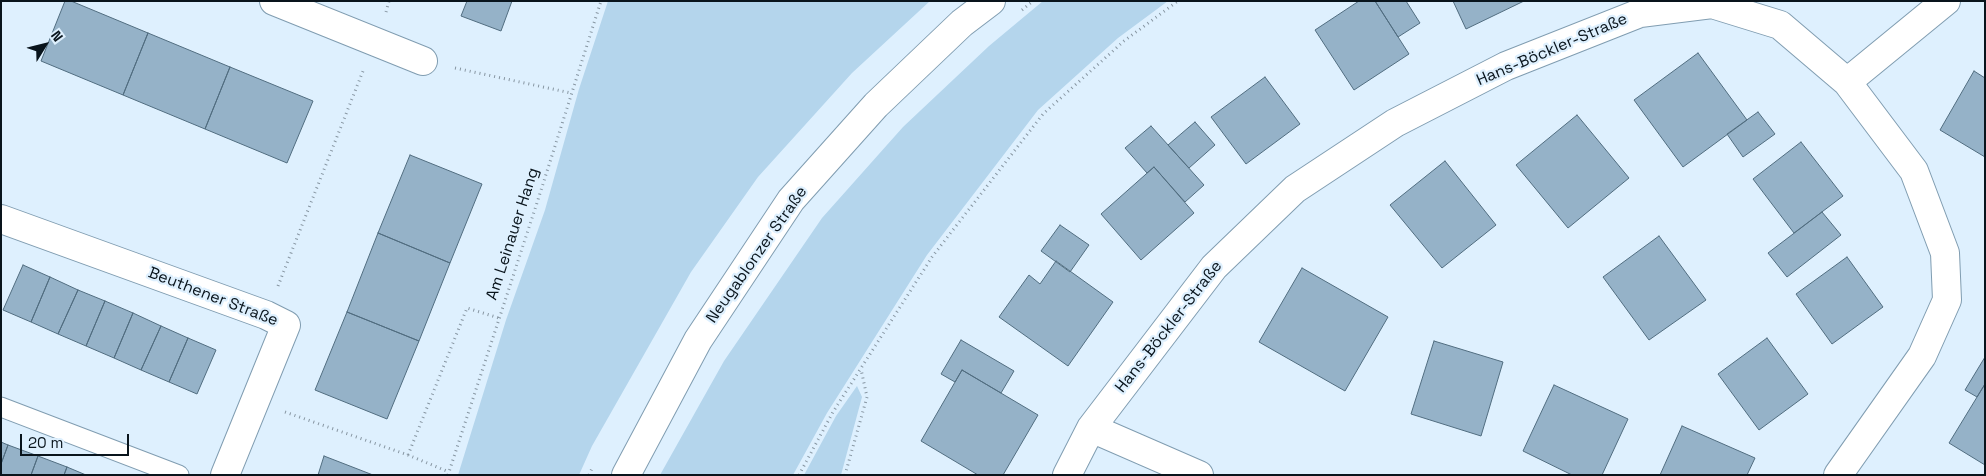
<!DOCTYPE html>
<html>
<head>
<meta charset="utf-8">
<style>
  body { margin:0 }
  #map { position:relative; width:1986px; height:476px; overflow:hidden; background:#def0fe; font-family:"Space Grotesk",sans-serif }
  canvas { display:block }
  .frame { position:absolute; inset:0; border:2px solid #09141c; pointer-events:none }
  .north { position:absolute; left:20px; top:20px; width:50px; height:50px; -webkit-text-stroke:4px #def0fe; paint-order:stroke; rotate:54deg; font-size:14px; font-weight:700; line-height:20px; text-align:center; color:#09141c }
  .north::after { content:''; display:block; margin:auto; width:18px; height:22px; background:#09141c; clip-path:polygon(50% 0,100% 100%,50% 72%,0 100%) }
  .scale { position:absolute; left:20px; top:434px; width:109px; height:22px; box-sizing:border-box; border:2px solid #09141c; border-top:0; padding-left:6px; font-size:15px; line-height:18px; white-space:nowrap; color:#09141c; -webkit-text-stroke:4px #def0fe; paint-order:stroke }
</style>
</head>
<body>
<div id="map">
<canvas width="1986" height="476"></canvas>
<div class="frame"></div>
<div class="north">N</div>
<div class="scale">20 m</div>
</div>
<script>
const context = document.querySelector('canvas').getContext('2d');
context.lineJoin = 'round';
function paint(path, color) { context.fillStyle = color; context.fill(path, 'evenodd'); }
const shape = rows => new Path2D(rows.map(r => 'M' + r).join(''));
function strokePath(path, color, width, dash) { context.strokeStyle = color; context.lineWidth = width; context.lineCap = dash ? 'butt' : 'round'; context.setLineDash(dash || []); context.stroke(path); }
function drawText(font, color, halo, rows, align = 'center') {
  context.font = font + ' "Space Grotesk",sans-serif'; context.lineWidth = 4.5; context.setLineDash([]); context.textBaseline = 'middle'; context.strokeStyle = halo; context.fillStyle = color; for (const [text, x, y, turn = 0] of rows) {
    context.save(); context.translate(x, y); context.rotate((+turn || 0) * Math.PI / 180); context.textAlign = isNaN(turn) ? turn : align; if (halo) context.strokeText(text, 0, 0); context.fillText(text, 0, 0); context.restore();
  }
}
paint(shape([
  [608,1,930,1,852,73,758,177,691,272,592,446,579,475,458,475,506,320,545,210,579,89],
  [1043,1,1168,1,1118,38,1038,110,927,255,827,413,793,475,660,475,724,361,822,218,903,127,989,46],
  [857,386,862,397,841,475,804,475,836,416]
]), '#b4d5ec');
const building = shape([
  [65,1,71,1,148,33,123,95,41,61,65,1],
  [467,1,512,1,501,31,461,16,467,1],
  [1359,1,1375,1,1409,54,1354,90,1315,30,1359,1],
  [1375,1,1406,1,1420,23,1398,37,1375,1],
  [1453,1,1524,1,1466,29,1453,1],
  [148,33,230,67,205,129,123,95,148,33],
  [1698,53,1747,120,1683,167,1634,100,1698,53],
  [230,67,313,101,287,163,205,129,230,67],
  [1974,71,1985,78,1985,157,1940,130,1974,71],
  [1265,77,1300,124,1246,164,1211,117,1265,77],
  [1758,112,1775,134,1743,157,1727,134,1758,112],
  [1577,115,1629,178,1568,228,1516,165,1577,115],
  [1195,122,1215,145,1189,168,1168,145,1195,122],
  [1151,126,1204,185,1185,202,1154,167,1147,173,1125,148,1151,126],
  [1801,142,1843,196,1794,233,1753,179,1801,142],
  [410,155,482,184,450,263,378,233,410,155],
  [1445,161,1496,225,1442,268,1390,205,1445,161],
  [1154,167,1194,213,1141,260,1101,214,1154,167],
  [1822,212,1841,235,1787,277,1768,253,1822,212],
  [1060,225,1089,245,1070,272,1041,251,1060,225],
  [378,233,450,263,419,341,347,312,378,233],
  [1659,236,1706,300,1649,340,1603,277,1659,236],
  [1847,257,1883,307,1832,344,1796,294,1847,257],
  [1056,261,1113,302,1068,366,999,317,1029,275,1040,284,1056,261],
  [23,265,50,277,31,322,3,310,23,265],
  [1302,268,1388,317,1345,391,1259,342,1302,268],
  [50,277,78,290,58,334,31,322,50,277],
  [78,290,105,301,86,346,58,334,78,290],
  [105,301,133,313,114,358,86,346,105,301],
  [347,312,419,341,387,419,315,390,347,312],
  [133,313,161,326,141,370,114,358,133,313],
  [161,326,188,338,169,382,141,370,161,326],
  [188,338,216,350,197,394,169,382,188,338],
  [1767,338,1808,394,1759,430,1718,374,1767,338],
  [961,340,1014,371,1001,393,962,370,955,382,941,374,961,340],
  [1434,341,1503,362,1481,436,1411,414,1434,341],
  [1985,357,1985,384,1977,397,1965,390,1985,357],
  [962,370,1038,415,1003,475,978,475,921,441,962,370],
  [1985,384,1985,465,1949,443,1985,384],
  [1554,385,1628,419,1602,475,1572,475,1523,451,1554,385],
  [1682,426,1755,458,1747,475,1660,475,1682,426],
  [1,442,8,445,1,464,1,442],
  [8,445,38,456,31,475,1,475,1,464,8,445],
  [38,456,67,467,64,475,31,475,38,456],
  [324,456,373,475,318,475,324,456],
  [67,467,86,475,64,475,67,467]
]);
paint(building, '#95b2c8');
strokePath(building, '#516d80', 1);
const lane = shape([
  [1,407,179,475]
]);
const street = shape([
  [274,1,423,61],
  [1847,82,1946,1],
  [1,219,266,315,286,325,225,475],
  [1091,428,1199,475],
  [1067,475,1091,428,1214,267,1295,189,1395,123,1506,66,1640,13,1712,4,1780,25,1847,82,1914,171,1945,253,1947,300,1922,356,1838,475]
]);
const secondary = shape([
  [626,475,698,340,791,200,876,105,962,23,991,1]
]);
strokePath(lane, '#809db1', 21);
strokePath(street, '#809db1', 30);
strokePath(secondary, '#809db1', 30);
strokePath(shape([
  [1022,10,1033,1],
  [386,12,389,1],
  [455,68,571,93],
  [278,286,363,71],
  [285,412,408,455,449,472],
  [408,455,467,308,499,318],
  [448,475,536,206,601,1],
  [589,475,593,466],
  [799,475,833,412,932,257,1043,114,1124,41,1178,1],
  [845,475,867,397,861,369]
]), '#8796a2', 3, [1, 4]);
strokePath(lane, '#fff', 19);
strokePath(street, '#fff', 28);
strokePath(secondary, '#fff', 28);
drawText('16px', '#09141c', '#def0fe', [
  ["Hans-Böckler-Straße",1552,50,-23],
  ["Am Leinauer Hang",513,234,-72],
  ["Neugablonzer Straße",757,255,-55],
  ["Beuthener Straße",213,297,21],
  ["Hans-Böckler-Straße",1169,327,-52]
]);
</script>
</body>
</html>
